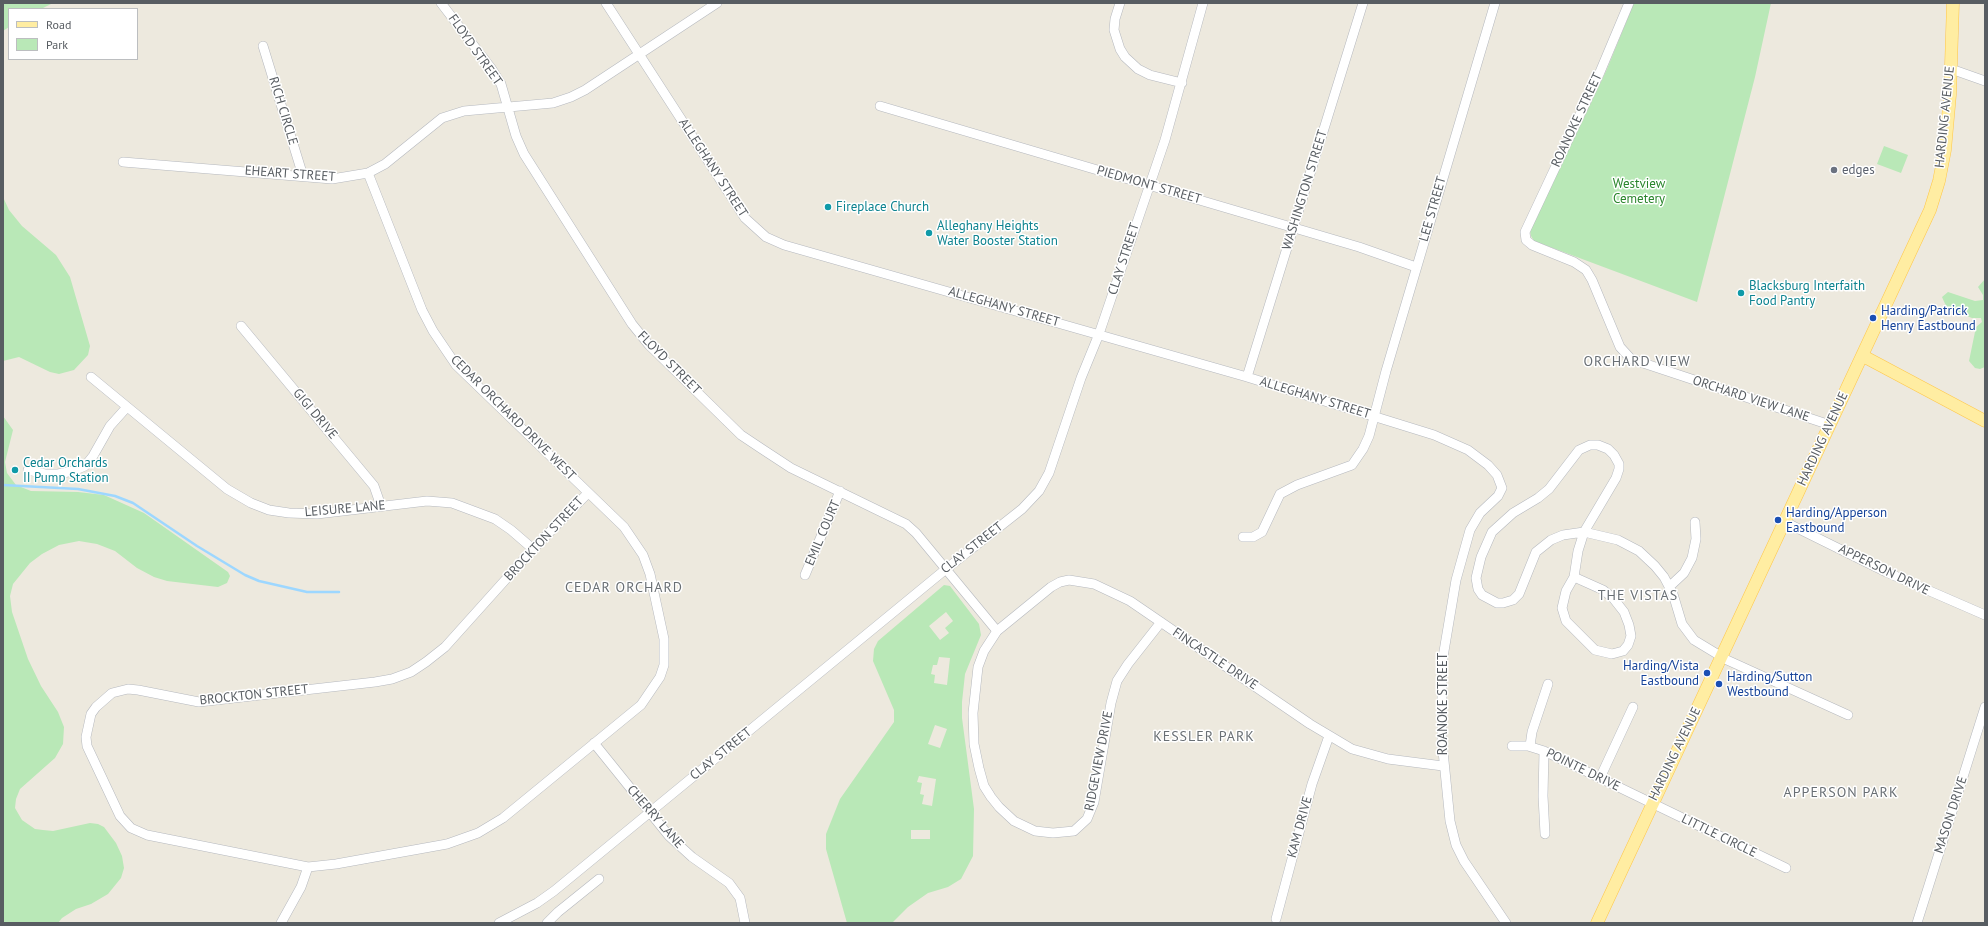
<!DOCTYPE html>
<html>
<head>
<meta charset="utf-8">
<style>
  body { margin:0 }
  #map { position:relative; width:1988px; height:926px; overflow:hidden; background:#ede9de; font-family:"PT Sans",sans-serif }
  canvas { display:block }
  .frame { position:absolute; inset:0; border:4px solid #585d62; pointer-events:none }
  .legend { position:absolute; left:8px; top:8px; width:130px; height:52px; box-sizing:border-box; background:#fff; border:1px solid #bcbec0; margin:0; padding:5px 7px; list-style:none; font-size:12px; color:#585d62 }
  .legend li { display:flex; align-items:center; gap:8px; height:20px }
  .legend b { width:20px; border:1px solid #bcbec0 }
</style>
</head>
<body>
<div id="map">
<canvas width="1988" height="926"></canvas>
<div class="frame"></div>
<ul class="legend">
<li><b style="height:5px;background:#ffeda2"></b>Road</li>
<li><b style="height:11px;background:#b9e8b7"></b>Park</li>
</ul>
</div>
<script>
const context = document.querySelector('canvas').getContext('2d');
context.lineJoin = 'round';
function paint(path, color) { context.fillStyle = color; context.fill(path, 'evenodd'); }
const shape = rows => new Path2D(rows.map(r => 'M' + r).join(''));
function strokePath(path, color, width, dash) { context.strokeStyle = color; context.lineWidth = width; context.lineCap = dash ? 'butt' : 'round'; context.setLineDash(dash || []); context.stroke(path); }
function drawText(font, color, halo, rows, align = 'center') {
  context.font = font + ' "PT Sans",sans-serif'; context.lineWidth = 3; context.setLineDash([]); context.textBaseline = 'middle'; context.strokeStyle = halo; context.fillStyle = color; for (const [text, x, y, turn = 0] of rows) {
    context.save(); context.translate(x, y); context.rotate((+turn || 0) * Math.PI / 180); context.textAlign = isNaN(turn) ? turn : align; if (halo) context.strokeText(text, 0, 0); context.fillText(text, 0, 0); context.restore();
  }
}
paint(shape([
  [3,3,53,3,41,9,9,9,9,27,3,31],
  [1634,3,1771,3,1755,77,1697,302,1534,241,1531,236,1530,231,1607,69],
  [1884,146,1908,155,1901,173,1877,164],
  [3,197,9,210,22,226,56,255,70,277,90,346,88,355,74,370,59,374,50,372,19,357,3,361],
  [1985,279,1985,367,1980,369,1975,368,1969,361,1976,327,1982,322,1981,318,1972,318,1956,312,1946,306,1942,297,1948,292,1975,301,1983,300,1983,295,1978,287],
  [3,416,13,430,5,462,7,473,16,485,31,491,78,492,104,495,144,513,228,572,230,576,227,583,218,587,167,581,154,577,137,568,115,551,97,544,79,541,59,545,42,554,30,563,13,584,10,596,12,612,28,659,41,686,58,712,64,727,63,744,55,758,20,789,16,799,15,808,22,820,35,829,43,830,53,831,90,823,98,824,104,827,116,843,122,856,124,868,121,878,108,894,91,904,76,909,62,918,58,923,3,923],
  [944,585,950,586,979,624,981,635,965,674,962,702,962,718,974,809,973,856,961,879,948,887,928,893,908,907,892,923,847,923,826,849,826,834,840,799,894,722,894,710,873,661,874,649,878,641],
  [946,612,953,621,945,628,949,633,940,640,929,626],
  [939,657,950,658,947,685,934,683,935,675,931,674,933,665,937,665],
  [935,725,947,729,940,748,928,744],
  [919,776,936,779,932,806,922,804,924,795,920,794,922,783,917,782],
  [911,830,930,830,930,839,911,839]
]), '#b9e8b7');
strokePath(shape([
  [3,485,78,489,115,496,133,503,197,546,245,575,259,581,307,592,339,592]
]), '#9dd7ff', 2.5);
const minor = shape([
  [441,3,491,68,501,84,516,136,524,154,632,324,649,345,741,435,762,449,791,468,906,524,916,533,997,631],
  [606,3,745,218,766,237,784,245,1247,377,1434,435,1468,450,1488,465,1497,475,1502,488,1498,496,1480,513,1470,530,1456,580,1442,663,1442,741,1450,821,1456,845,1464,861,1506,923],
  [1120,3,1115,19,1114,30,1120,49,1125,57,1138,69,1150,75,1182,83],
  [1629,3,1600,72,1525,232,1526,240,1532,245,1574,262,1586,270,1592,280,1620,347,1631,359,1830,425],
  [263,46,303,176],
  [1951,69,1985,81],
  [880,106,1359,247,1416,267],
  [123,162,332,179,368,173,385,164,442,118,464,111,553,103,571,97,585,90,717,3],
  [368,173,422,310,433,331,456,365,624,527,643,555,650,574,664,639,664,665,660,677,641,705,503,818,478,833,447,844,336,864,308,867,147,835,131,828,120,816,87,746,86,737,91,714,96,707,112,693,128,689,138,690,199,702,375,682,392,679,411,672,426,662,445,647,533,549,588,493],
  [241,326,374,486,381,506],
  [91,377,227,489,251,503,269,510,289,513,317,514,427,501,452,503,495,519,511,530,533,549],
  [1247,377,1363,3],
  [28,470,45,474,58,474,73,471,85,466,93,456,110,426,127,407],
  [1785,522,1886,572,1985,615],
  [1243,537,1253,537,1262,532,1280,494,1297,485,1352,465,1363,449,1369,436,1386,371,1495,3],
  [805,575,840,491],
  [1574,577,1578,551,1584,532,1616,478,1619,469,1619,464,1614,455,1608,449,1598,445,1590,445,1579,450,1549,489,1538,498,1513,513,1492,532,1481,557,1476,578,1478,589,1482,595,1497,603,1503,603,1513,600,1519,594,1536,552,1551,540,1563,535,1584,532,1618,540,1639,551,1655,566,1664,577,1673,594,1682,624,1694,640,1727,660,1848,715],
  [1574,577,1603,590,1613,598,1624,612,1629,625,1631,636,1628,645,1623,651,1612,654,1595,650,1566,621,1562,608,1566,591,1574,577],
  [1669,587,1684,573,1692,558,1696,539,1695,522],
  [1161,622,1128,664,1117,681,1111,703,1094,802,1087,819,1074,831,1053,833,1035,831,1014,821,999,807,991,797,984,786,979,768,974,744,973,713,978,667,984,651,997,631,1051,587,1060,582,1069,580,1094,584,1130,601,1310,724,1352,749,1388,759,1443,766],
  [594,743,669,836,692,857,729,883,740,898,745,923],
  [1512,746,1528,746,1544,751,1786,868],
  [1530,746,1532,732,1548,684],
  [1544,751,1543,796,1545,834],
  [1600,778,1633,707],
  [1276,919,1312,784,1329,736],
  [281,923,301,887,308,867],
  [499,923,537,903,554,891,946,569,1022,509,1039,491,1049,473,1081,378,1099,334,1165,140,1203,3],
  [547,923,558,912,599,879],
  [1917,923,1985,707]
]);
const major = shape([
  [1863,356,1985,421],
  [1597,923,1930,210,1939,181,1945,150,1950,95,1953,3]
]);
strokePath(minor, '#b5b8be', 10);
strokePath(major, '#ffc646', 13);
strokePath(minor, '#fff', 9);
strokePath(major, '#ffeda2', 12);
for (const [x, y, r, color] of [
  [1834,170,4,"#6b7280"],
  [828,207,4,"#0f9aa8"],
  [929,233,4,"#0f9aa8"],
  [1741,293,4,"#0f9aa8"],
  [1873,318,4,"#1a4fb4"],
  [15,470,4,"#0f9aa8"],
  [1778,520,4,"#1a4fb4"],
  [1707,673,4,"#1a4fb4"],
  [1719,684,4,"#1a4fb4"]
]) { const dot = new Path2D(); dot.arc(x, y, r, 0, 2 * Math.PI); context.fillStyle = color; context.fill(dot); strokePath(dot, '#fff', 1.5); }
drawText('13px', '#585d62', '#fff', [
  ["FLOYD STREET",475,50,55],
  ["RICH CIRCLE",283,111,73],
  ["HARDING AVENUE",1945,117,-84],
  ["ROANOKE STREET",1577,120,-65],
  ["ALLEGHANY STREET",713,168,57],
  ["EHEART STREET",290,174,4],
  ["PIEDMONT STREET",1149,185,16],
  ["WASHINGTON STREET",1305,190,-73],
  ["LEE STREET",1433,209,-74],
  ["CLAY STREET",1124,259,-72],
  ["ALLEGHANY STREET",1004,307,16],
  ["FLOYD STREET",669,363,45],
  ["ALLEGHANY STREET",1315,398,17],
  ["ORCHARD VIEW LANE",1751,399,18],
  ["GIGI DRIVE",315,414,50],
  ["CEDAR ORCHARD DRIVE WEST",513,418,45],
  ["HARDING AVENUE",1823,439,-65],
  ["LEISURE LANE",345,509,-5],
  ["EMIL COURT",823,533,-67],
  ["BROCKTON STREET",544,539,-47],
  ["CLAY STREET",972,548,-38],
  ["APPERSON DRIVE",1884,570,26],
  ["FINCASTLE DRIVE",1215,659,34],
  ["BROCKTON STREET",254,695,-6],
  ["ROANOKE STREET",1443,704,-90],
  ["CLAY STREET",721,754,-39],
  ["HARDING AVENUE",1675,754,-64],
  ["RIDGEVIEW DRIVE",1099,761,-79],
  ["POINTE DRIVE",1583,770,26],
  ["MASON DRIVE",1951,815,-72],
  ["CHERRY LANE",655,817,49],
  ["KAM DRIVE",1300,827,-75],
  ["LITTLE CIRCLE",1719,836,26]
]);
drawText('13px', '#5b616d', '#fff', [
  ["edges",1842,170]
], 'left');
drawText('13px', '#2b862d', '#fff', [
  ["Westview",1639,184],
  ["Cemetery",1639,199]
]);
drawText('13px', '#0d838f', '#fff', [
  ["Fireplace Church",836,207],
  ["Alleghany Heights",937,226],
  ["Water Booster Station",937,241],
  ["Blacksburg Interfaith",1749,286],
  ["Food Pantry",1749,301],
  ["Cedar Orchards",23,463],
  ["II Pump Station",23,478]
], 'left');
drawText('13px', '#164399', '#fff', [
  ["Harding/Patrick",1881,311],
  ["Henry Eastbound",1881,326],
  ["Harding/Apperson",1786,513],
  ["Eastbound",1786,528],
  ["Harding/Vista",1699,666,"right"],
  ["Eastbound",1699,681,"right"],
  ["Harding/Sutton",1727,677],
  ["Westbound",1727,692]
], 'left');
context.letterSpacing = '1px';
drawText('14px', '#696f74', '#fff', [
  ["ORCHARD VIEW",1637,362],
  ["CEDAR ORCHARD",624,588],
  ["THE VISTAS",1638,596],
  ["KESSLER PARK",1204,737],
  ["APPERSON PARK",1841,793]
]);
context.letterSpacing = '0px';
</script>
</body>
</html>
